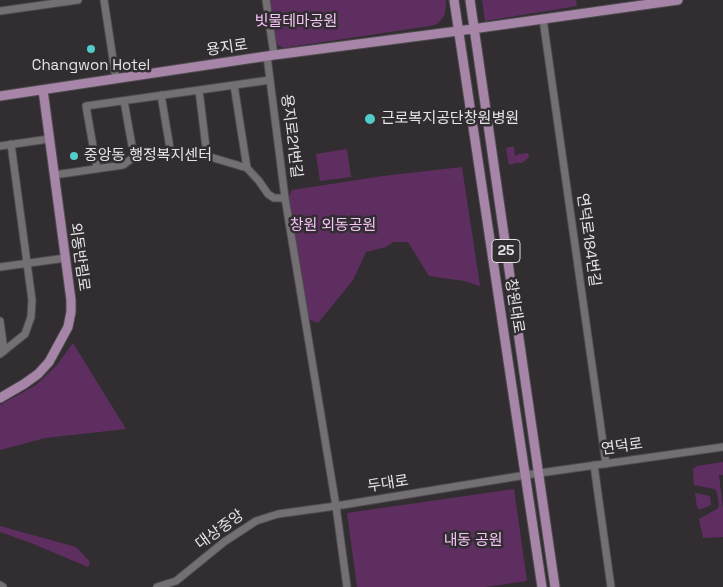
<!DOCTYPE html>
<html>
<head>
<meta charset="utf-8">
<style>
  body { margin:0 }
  canvas { display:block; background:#312d31 }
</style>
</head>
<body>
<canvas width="723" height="587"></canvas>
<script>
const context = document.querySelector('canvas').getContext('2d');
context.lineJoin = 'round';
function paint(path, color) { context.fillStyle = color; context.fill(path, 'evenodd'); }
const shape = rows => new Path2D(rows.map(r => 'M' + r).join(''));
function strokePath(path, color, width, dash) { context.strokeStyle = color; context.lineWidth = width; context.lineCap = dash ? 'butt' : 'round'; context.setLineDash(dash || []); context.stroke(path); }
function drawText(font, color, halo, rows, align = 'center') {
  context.font = font + ' "Space Grotesk","Noto Sans KR",sans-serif'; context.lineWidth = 5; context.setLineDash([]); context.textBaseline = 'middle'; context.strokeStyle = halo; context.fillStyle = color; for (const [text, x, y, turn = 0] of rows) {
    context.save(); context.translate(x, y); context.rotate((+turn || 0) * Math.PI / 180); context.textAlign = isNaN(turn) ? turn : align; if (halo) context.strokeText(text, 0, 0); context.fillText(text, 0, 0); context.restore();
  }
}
paint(shape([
  [269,0,446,0,446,4,445,13,442,19,437,24,430,26,283,48,278,45,275,39],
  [482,0,576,0,577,6,485,21],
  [508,147,514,147,515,156,519,154,528,153,529,157,522,163,518,163,517,161,517,163,509,165,506,149],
  [347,149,351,177,320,181,316,154],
  [462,167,480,286,464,281,429,276,408,242,393,242,386,247,366,252,353,280,318,323,306,318,287,199,292,190,383,176],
  [73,343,126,429,45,438,0,450,0,405,36,385,57,365],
  [723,462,723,475,719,475,723,509,723,537,703,538,699,519,717,509,719,506,717,492,715,489,694,485,693,469,697,466],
  [514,489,527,581,485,587,357,587,347,513],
  [695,493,710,496,711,505,699,510,697,507],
  [0,526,76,547,90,562,88,567,31,543,0,532]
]), '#5f2e61');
const minor = shape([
  [104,0,116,79],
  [266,0,274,55],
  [0,11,78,0],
  [543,19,606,464],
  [234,85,247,168],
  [199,90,207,156],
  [161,95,171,154],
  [124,101,134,157],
  [0,146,49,139],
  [97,169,86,106,270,80],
  [54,175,123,165,134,157,147,154,171,154,207,156,247,168,259,181,268,194,274,198,285,198,267,56],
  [0,267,66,258],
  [0,321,4,351],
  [0,354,25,334,31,317,32,300,11,144],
  [594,465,611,587],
  [0,585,3,587],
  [157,587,176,581,224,542,256,521,278,514,336,506,285,198],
  [347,587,336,506,526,475,723,447]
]);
const major = shape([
  [454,0,542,587],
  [470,0,555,587],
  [0,96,274,55,458,31,678,0],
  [0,398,24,384,38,374,49,362,68,327,71,312,71,300,43,90]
]);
strokePath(minor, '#4e4c4e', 9);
strokePath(major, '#4e4c4e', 11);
strokePath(minor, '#736f73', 7);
strokePath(major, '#a785a8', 9);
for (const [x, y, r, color] of [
  [91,49,5,"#53cdca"],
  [370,119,6,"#53cdca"],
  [74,156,5,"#53cdca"]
]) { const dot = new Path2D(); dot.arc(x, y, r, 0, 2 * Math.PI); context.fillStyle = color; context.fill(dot); strokePath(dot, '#312d31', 2); }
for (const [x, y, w] of [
  [506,251,28]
]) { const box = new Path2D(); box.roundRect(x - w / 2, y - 11.5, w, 23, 4); context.fillStyle = '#312d31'; context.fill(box); strokePath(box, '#e6e4e6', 1); }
drawText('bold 14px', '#e6e4e6', null, [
  ["25",506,251]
]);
drawText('15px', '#f5c3f5', '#312d31', [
  ["빗물테마공원",296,22],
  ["창원 외동공원",333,226],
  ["내동 공원",473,541]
]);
drawText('15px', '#e6e4e6', '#312d31', [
  ["용지로",227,48,-8],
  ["용지로21번길",291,136,83],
  ["연덕로184번길",588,240,82],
  ["외동반림로",79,257,82],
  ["창원대로",514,306,81],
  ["연덕로",622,447,-8],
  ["두대로",388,484,-9],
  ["대상중앙",220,530,-36]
]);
drawText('15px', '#e6e4e6', '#312d31', [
  ["Changwon Hotel",91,66,"center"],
  ["근로복지공단창원병원",381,119],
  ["중앙동 행정복지센터",84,156]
], 'left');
</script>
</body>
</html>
